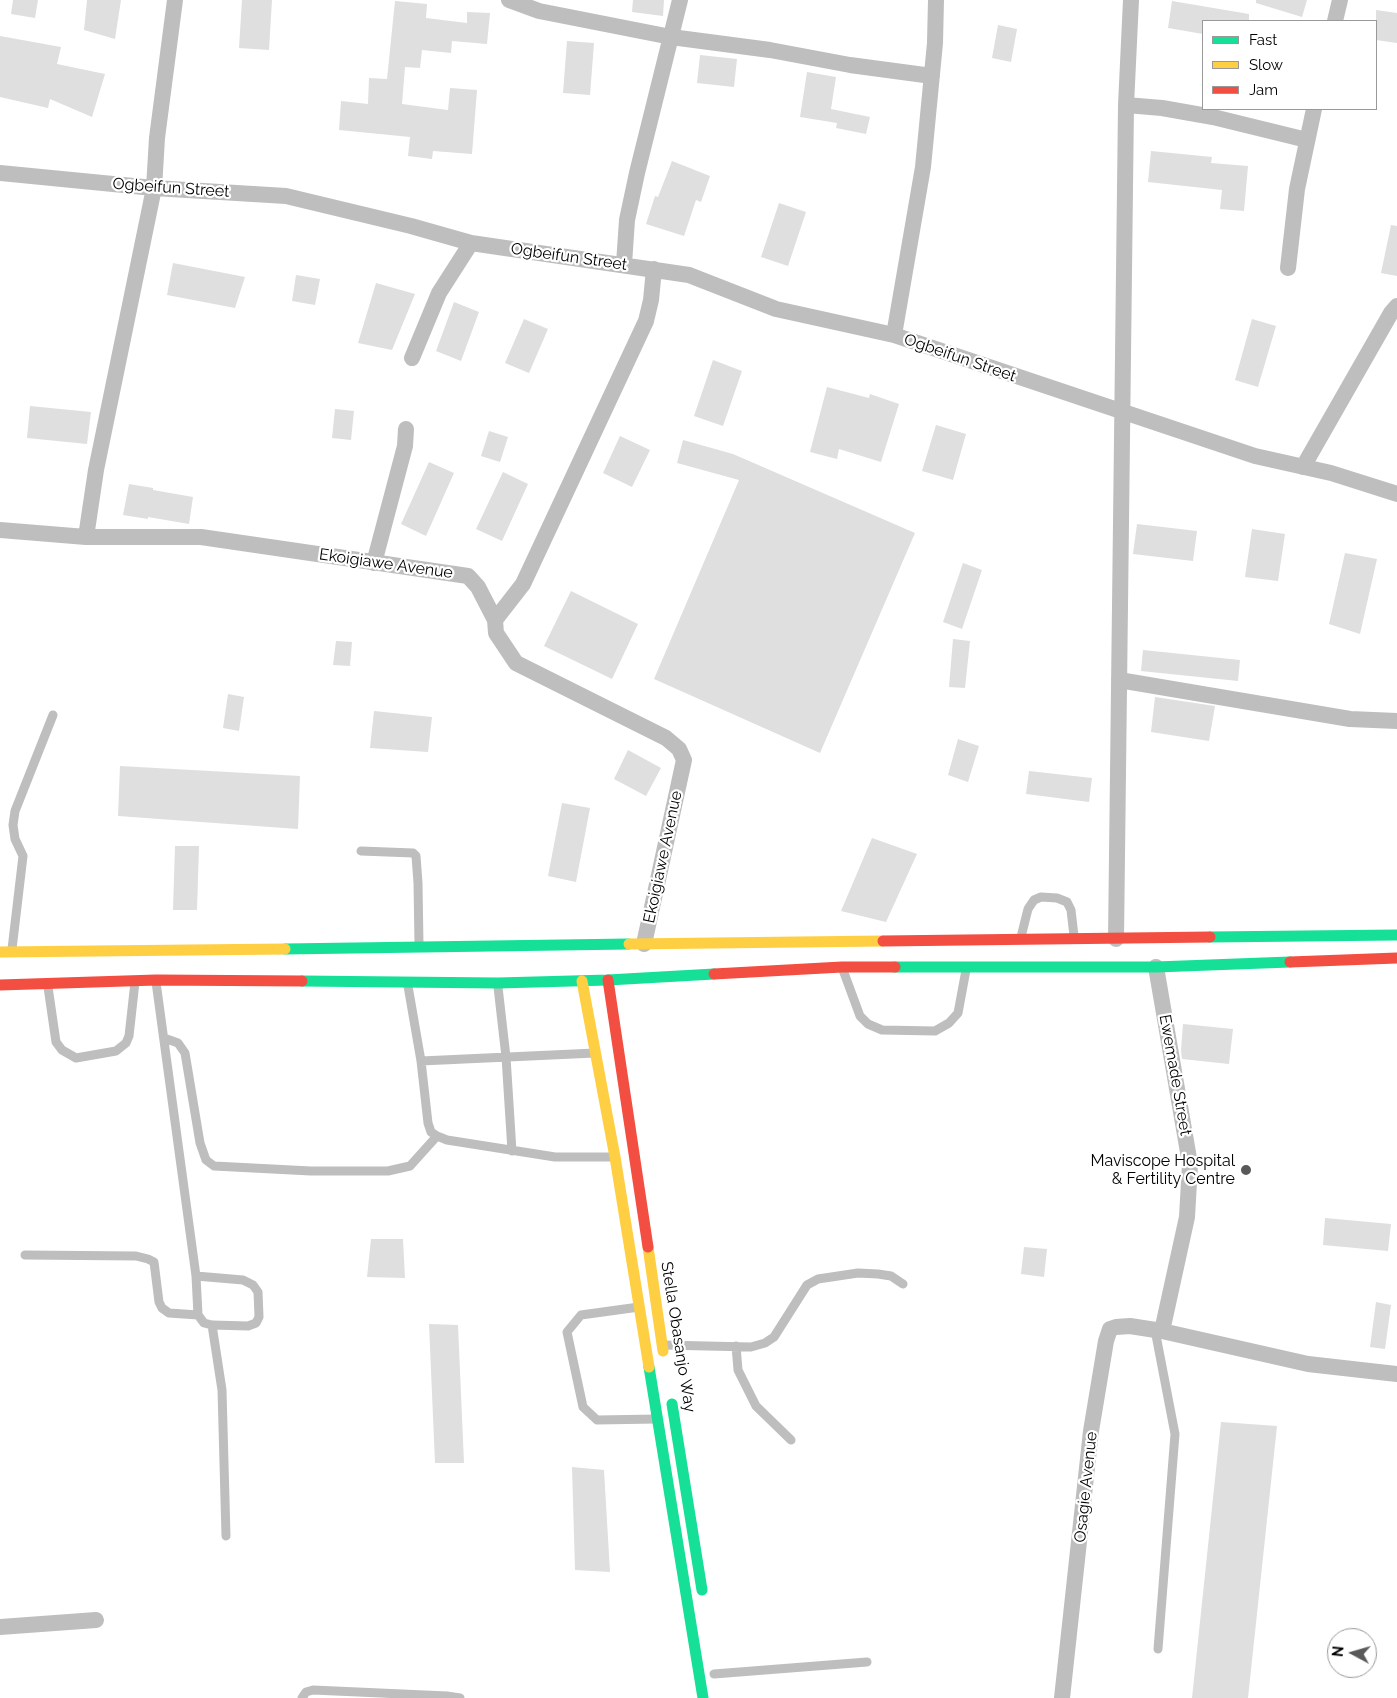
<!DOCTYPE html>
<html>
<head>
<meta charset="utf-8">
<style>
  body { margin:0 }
  #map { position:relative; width:1397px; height:1698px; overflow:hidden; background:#fff; font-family:Raleway,sans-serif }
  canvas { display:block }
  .legend { position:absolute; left:1202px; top:20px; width:175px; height:90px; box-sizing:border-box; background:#fff; border:1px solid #999; margin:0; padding:6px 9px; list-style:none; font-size:15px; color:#000 }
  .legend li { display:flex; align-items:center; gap:10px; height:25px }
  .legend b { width:25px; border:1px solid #999 }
  .north { position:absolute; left:1327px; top:1628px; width:50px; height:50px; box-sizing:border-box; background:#fff; border:1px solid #999; border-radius:50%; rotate:276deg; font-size:14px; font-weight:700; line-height:20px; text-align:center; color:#000 }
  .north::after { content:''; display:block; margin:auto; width:18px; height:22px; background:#595959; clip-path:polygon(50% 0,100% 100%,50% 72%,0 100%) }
</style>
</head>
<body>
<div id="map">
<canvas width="1397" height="1698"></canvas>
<ul class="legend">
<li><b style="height:6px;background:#16e098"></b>Fast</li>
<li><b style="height:6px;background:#ffcf43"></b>Slow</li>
<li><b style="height:6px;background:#f24e42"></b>Jam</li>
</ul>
<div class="north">N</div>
</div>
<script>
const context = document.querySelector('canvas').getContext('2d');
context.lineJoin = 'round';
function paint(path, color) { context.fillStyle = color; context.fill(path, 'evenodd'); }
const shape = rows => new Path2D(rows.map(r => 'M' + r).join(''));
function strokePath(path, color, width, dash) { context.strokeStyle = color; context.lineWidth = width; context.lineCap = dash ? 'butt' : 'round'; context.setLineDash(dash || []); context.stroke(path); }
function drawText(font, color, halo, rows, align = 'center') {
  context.font = font + ' Raleway,sans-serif'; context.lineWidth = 4.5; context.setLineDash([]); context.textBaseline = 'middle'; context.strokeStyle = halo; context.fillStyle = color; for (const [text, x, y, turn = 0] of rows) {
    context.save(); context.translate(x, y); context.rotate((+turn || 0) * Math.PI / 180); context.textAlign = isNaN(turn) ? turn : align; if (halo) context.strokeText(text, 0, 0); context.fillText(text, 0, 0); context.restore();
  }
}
paint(shape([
  [13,0,38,0,35,18,11,14],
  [87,0,121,0,115,39,84,30],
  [242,0,272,0,269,50,239,48],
  [633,0,664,0,663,16,632,12],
  [1256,0,1307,0,1302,17,1256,3],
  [395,1,427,4,426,18,467,23,467,12,490,13,487,44,452,41,451,53,422,50,420,68,405,67,402,104,448,110,450,88,477,90,472,154,433,151,432,159,408,156,410,137,339,130,341,101,368,104,369,78,387,79],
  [1172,1,1249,14,1249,21,1203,21,1203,34,1168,28],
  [1376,10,1397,13,1397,43,1376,40],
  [998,25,1017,29,1011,62,992,58],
  [0,36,61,47,57,64,105,74,92,117,50,99,48,108,0,97],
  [567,41,594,43,590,95,563,93],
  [700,55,737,59,734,87,697,83],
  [807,72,836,77,831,109,870,117,866,134,836,128,837,123,800,117],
  [1151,151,1212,157,1211,163,1248,166,1244,211,1220,209,1222,190,1148,182],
  [672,161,710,176,701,202,696,200,684,236,646,224,655,196,658,197],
  [779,203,806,212,788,266,761,257],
  [1391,225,1397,226,1397,276,1381,273],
  [173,263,245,277,235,308,167,295],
  [296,275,320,279,315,305,292,301],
  [376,283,415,294,392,350,358,343],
  [454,302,479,312,461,361,436,351],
  [524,319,548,329,529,373,505,363],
  [1252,319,1276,326,1258,387,1235,380],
  [713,360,742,371,723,426,694,416],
  [827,387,869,398,870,394,899,404,881,462,839,449,837,459,810,452],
  [30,406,91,412,87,444,27,438],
  [335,409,354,411,351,440,332,438],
  [936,425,966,434,953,480,922,471],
  [489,431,508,437,500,462,481,456],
  [620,436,650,450,632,487,603,473],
  [683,440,733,454,915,533,820,753,654,679,739,480,677,463],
  [429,462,454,473,426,536,401,524],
  [503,472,528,484,502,541,476,529],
  [129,484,153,488,153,490,193,497,189,524,148,517,148,519,123,515],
  [1137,524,1197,531,1193,561,1133,554],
  [1252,529,1285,534,1278,581,1245,577],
  [1345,553,1377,559,1360,634,1329,624],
  [963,563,982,570,962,629,943,622],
  [571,591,638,624,612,679,544,646],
  [953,639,970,641,965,688,949,687],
  [336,641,352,642,350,666,333,665],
  [1143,650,1240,660,1238,681,1141,671],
  [228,694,244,697,239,731,223,728],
  [1155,697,1215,706,1209,741,1151,732],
  [374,711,432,717,428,752,370,748],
  [958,739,979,746,968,782,948,775],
  [628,750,661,768,646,796,614,779],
  [120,766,300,776,298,829,118,816],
  [1029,771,1092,778,1089,802,1026,794],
  [562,803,590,808,576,882,548,876],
  [872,838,917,854,886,922,841,911],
  [175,846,199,846,197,910,173,910],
  [1183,1024,1233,1029,1229,1064,1182,1059,1181,1050],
  [1325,1218,1391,1224,1388,1251,1323,1245],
  [371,1239,403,1239,405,1278,367,1277],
  [1024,1247,1047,1249,1044,1277,1021,1274],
  [1376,1302,1391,1305,1385,1349,1370,1347],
  [429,1324,458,1325,464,1463,435,1463],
  [1221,1422,1277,1426,1248,1698,1192,1698],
  [572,1467,604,1470,610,1572,575,1570]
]), '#dfdfdf');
strokePath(shape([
  [361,851,413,853,416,856,418,883,419,945],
  [1021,937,1028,909,1034,900,1041,897,1057,898,1067,902,1071,910,1074,936],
  [12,949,23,856,15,839,13,825,15,811,53,715],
  [843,970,860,1016,868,1024,882,1030,935,1031,949,1023,958,1013,966,970],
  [156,982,196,1276,198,1315,204,1323,212,1325,248,1326,256,1323,259,1317,258,1292,253,1285,243,1280,196,1276],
  [408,986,421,1061,428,1123,431,1132,437,1136,447,1140,555,1157,614,1157],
  [48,987,56,1042,62,1050,76,1058,116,1051,126,1043,129,1036,135,982],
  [498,987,506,1057,512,1151],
  [164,1038,178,1043,185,1053,200,1143,206,1160,214,1166,311,1171,388,1171,410,1166,437,1136],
  [421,1061,595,1053],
  [25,1255,136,1256,148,1259,154,1262,159,1302,162,1308,169,1313,198,1315],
  [639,1307,581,1315,567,1332,583,1407,597,1420,657,1419],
  [212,1325,222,1390,226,1536],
  [1155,1330,1175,1434,1158,1649],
  [662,1345,751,1347,765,1343,774,1337,807,1285,818,1279,858,1273,878,1274,891,1276,903,1284],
  [736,1346,738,1370,756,1406,791,1440],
  [714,1674,867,1662],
  [302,1698,306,1692,313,1690,447,1696,460,1698]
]), '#bebebe', 9);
strokePath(shape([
  [509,0,539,11,671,37,770,50,850,65,932,76],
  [1335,21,1340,0],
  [1126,105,1162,108,1213,117,1307,140],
  [0,173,154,188,286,196,411,226,471,243,689,275,776,309,894,335,1255,456,1331,473,1397,494],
  [624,264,627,220,637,173,680,0],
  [1288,268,1297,189,1314,109],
  [894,335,923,167,935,43,936,0],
  [412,358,439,293,471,243],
  [1303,467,1391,313,1397,306],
  [0,530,86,537,201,537,468,576,478,587,495,620,496,633,516,663,666,738,679,749,684,760,644,944],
  [86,537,96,470,154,188,157,138,175,0],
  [374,563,405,446,406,429],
  [495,620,523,584,646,321,651,300,654,269],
  [1119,680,1350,719,1397,721],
  [1116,939,1126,105,1131,0],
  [1156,967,1190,1164,1187,1217,1162,1331],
  [0,1627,96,1620],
  [1062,1698,1091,1431,1106,1341,1110,1329,1116,1327,1130,1326,1162,1331,1308,1364,1397,1374]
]), '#bebebe', 16);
strokePath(shape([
  [1210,937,1397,935],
  [285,949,629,944],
  [895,967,1156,967,1290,962],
  [302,981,498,983,608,980,714,974],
  [649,1367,703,1698],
  [672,1404,702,1590]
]), '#16e098', 11);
strokePath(shape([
  [629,944,883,941],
  [0,952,285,949],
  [582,981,615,1157,649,1367],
  [648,1247,663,1351]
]), '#ffcf43', 11);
strokePath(shape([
  [883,941,1210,937],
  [1290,962,1397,958],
  [714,974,842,967,895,967],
  [608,980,648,1247],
  [0,985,156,980,302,981]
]), '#f24e42', 11);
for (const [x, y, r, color] of [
  [1246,1170,6,"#595959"]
]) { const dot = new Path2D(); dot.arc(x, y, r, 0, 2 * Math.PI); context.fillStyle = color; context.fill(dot); strokePath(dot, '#fff', 2); }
drawText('16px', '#000', '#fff', [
  ["Ogbeifun Street",171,188,4],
  ["Ogbeifun Street",569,257,8],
  ["Ogbeifun Street",960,358,19],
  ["Ekoigiawe Avenue",386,564,8],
  ["Ekoigiawe Avenue",663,857,-78],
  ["Ewemade Street",1175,1075,80],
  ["Stella Obasanjo Way",678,1337,81],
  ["Osagie Avenue",1086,1487,-84]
]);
drawText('16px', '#000', '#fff', [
  ["Maviscope Hospital",1235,1161],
  ["& Fertility Centre",1235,1179]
], 'right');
</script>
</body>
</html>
